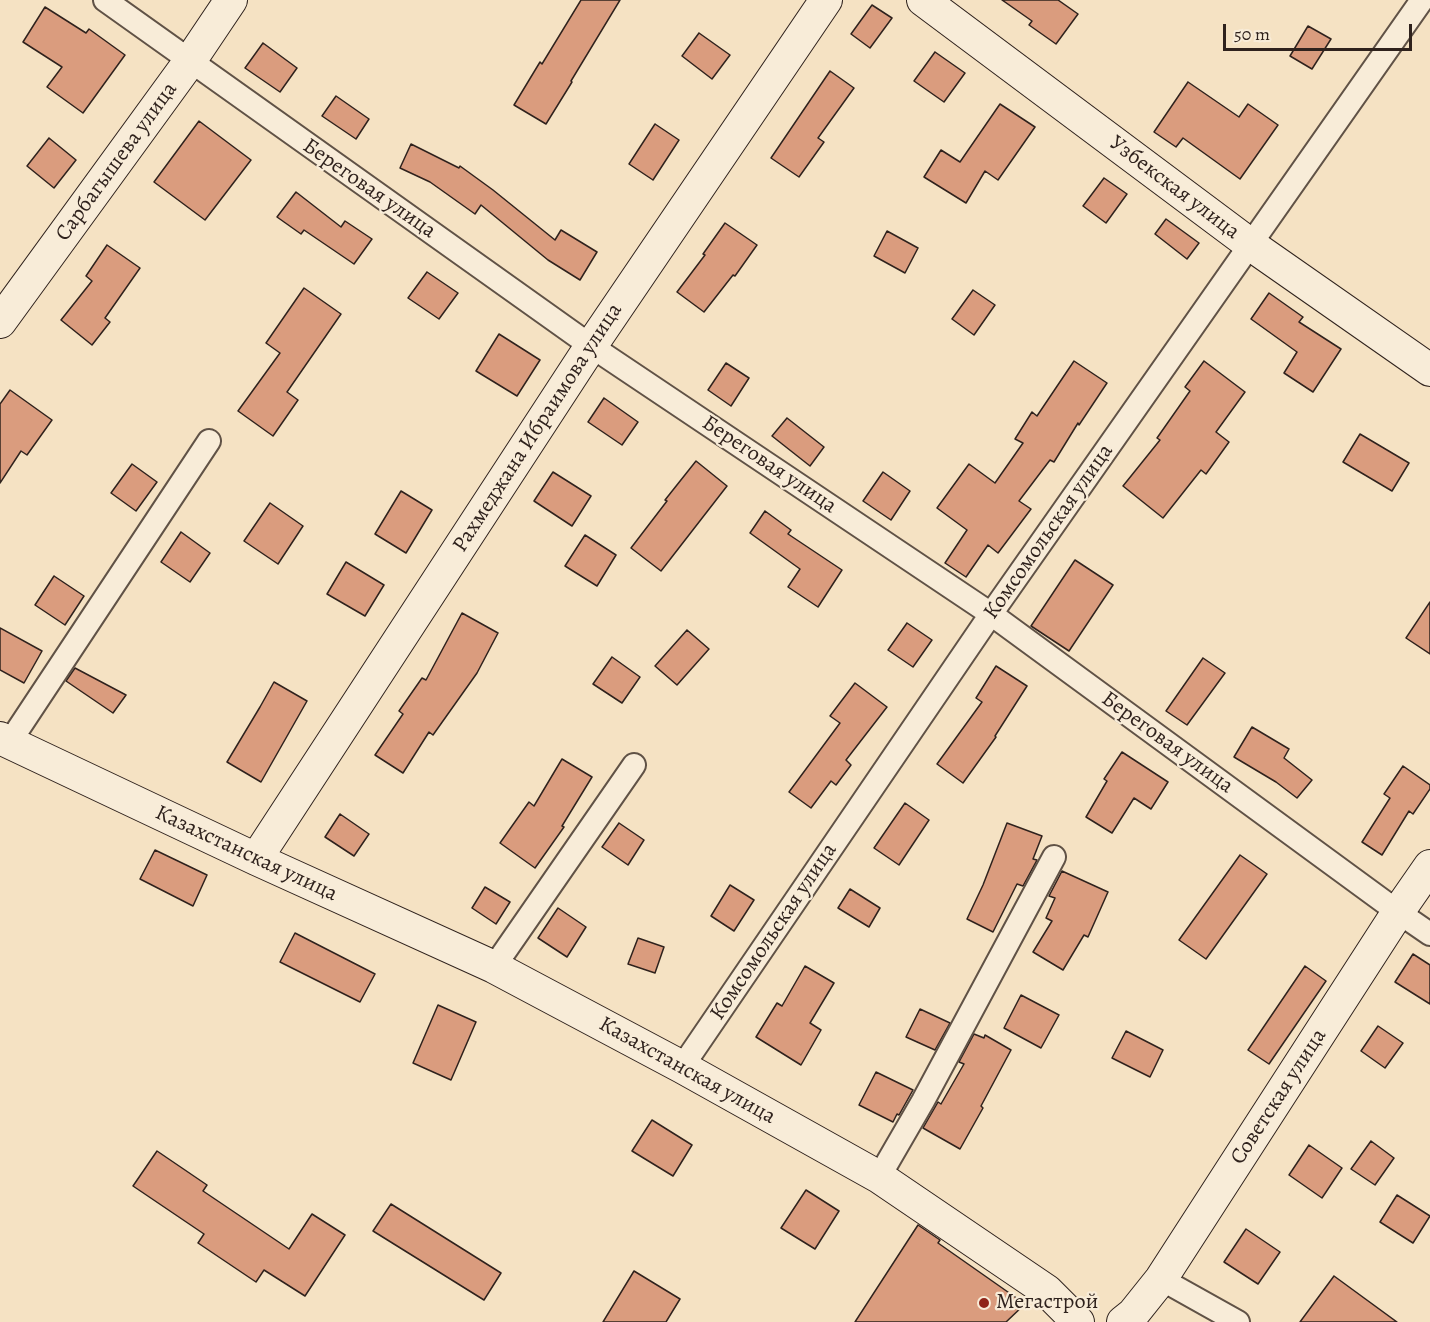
<!DOCTYPE html>
<html>
<head>
<meta charset="utf-8">
<style>
  body { margin:0 }
  #map { position:relative; width:1430px; height:1322px; overflow:hidden; background:#f5e2c3; font-family:Alegreya,serif }
  canvas { display:block }
  .scale { position:absolute; left:1223px; top:24px; width:189px; height:27px; box-sizing:border-box; border:3px solid #2f221d; border-top:0; padding-left:8px; font-size:18px; line-height:21px; white-space:nowrap; color:#2f221d; -webkit-text-stroke:4px #f8ecd8; paint-order:stroke }
</style>
</head>
<body>
<div id="map">
<canvas width="1430" height="1322"></canvas>
<div class="scale">50 m</div>
</div>
<script>
const context = document.querySelector('canvas').getContext('2d');
context.lineJoin = 'round';
function paint(path, color) { context.fillStyle = color; context.fill(path, 'evenodd'); }
const shape = rows => new Path2D(rows.map(r => 'M' + r).join(''));
function strokePath(path, color, width, dash) { context.strokeStyle = color; context.lineWidth = width; context.lineCap = dash ? 'butt' : 'round'; context.setLineDash(dash || []); context.stroke(path); }
function drawText(font, color, halo, rows, align = 'center') {
  context.font = font + ' Alegreya,serif'; context.lineWidth = 4.5; context.setLineDash([]); context.textBaseline = 'middle'; context.strokeStyle = halo; context.fillStyle = color; for (const [text, x, y, turn = 0] of rows) {
    context.save(); context.translate(x, y); context.rotate((+turn || 0) * Math.PI / 180); context.textAlign = isNaN(turn) ? turn : align; if (halo) context.strokeText(text, 0, 0); context.fillText(text, 0, 0); context.restore();
  }
}
const building = shape([
  [581,0,620,0,571,81,572,82,546,124,514,105,540,62,542,64,581,0],
  [1002,0,1058,0,1078,14,1056,44,1029,25,1032,21,1002,0],
  [872,5,892,18,870,48,851,34,872,5],
  [45,7,86,33,89,29,125,55,83,113,47,87,62,67,23,42,45,7],
  [1308,26,1331,39,1312,69,1290,56,1308,26],
  [699,33,730,55,712,79,682,56,699,33],
  [263,43,297,68,280,92,245,68,263,43],
  [935,52,965,73,944,102,914,81,935,52],
  [830,71,854,88,818,138,824,142,799,177,771,158,830,71],
  [1188,82,1239,117,1248,104,1278,125,1240,179,1183,138,1176,147,1154,132,1188,82],
  [336,96,369,119,356,139,322,116,336,96],
  [1000,104,1035,127,998,180,985,171,966,203,924,177,941,150,960,162,1000,104],
  [199,121,251,160,205,220,154,182,199,121],
  [655,124,679,140,653,180,629,164,655,124],
  [49,138,76,160,54,188,27,166,49,138],
  [411,144,459,168,460,166,493,190,555,240,561,230,597,252,580,280,548,260,481,205,475,214,430,182,400,168,411,144],
  [1104,178,1127,194,1106,223,1083,206,1104,178],
  [296,192,341,227,345,221,372,239,354,264,304,230,301,234,277,217,296,192],
  [1166,219,1199,243,1187,259,1155,234,1166,219],
  [725,223,757,245,735,276,733,275,704,312,677,292,705,255,703,254,725,223],
  [887,231,918,248,905,273,874,256,887,231],
  [107,245,140,268,105,318,110,322,92,345,61,320,92,281,86,276,107,245],
  [427,272,458,293,439,319,408,298,427,272],
  [304,288,341,314,287,392,298,400,273,436,238,411,280,353,266,343,304,288],
  [973,290,995,305,974,335,952,319,973,290],
  [1269,293,1303,317,1299,322,1341,349,1313,392,1284,373,1297,352,1251,319,1269,293],
  [499,334,540,360,517,396,476,371,499,334],
  [1074,361,1107,383,1079,425,1078,423,1054,462,1050,460,1019,501,1031,509,998,553,988,545,966,577,945,563,967,530,937,508,969,464,995,483,1023,443,1015,439,1032,412,1037,416,1074,361],
  [1204,361,1245,392,1216,432,1229,442,1206,474,1201,470,1163,518,1123,486,1160,440,1157,438,1190,391,1185,387,1204,361],
  [726,363,749,378,731,406,708,390,726,363],
  [10,390,52,420,27,455,21,451,0,483,0,404,10,390],
  [604,398,638,422,622,445,588,422,604,398],
  [787,418,824,447,810,466,772,436,787,418],
  [1360,434,1409,463,1392,491,1343,462,1360,434],
  [696,461,727,486,661,571,631,548,667,501,665,500,696,461],
  [132,464,157,482,136,511,111,493,132,464],
  [553,472,591,496,572,526,534,501,553,472],
  [883,472,910,491,891,520,863,501,883,472],
  [401,491,432,510,406,553,375,534,401,491],
  [270,503,303,526,278,564,244,541,270,503],
  [765,511,791,530,788,534,842,570,818,607,788,587,800,569,750,533,765,511],
  [181,532,210,553,190,582,161,562,181,532],
  [585,535,616,555,597,586,565,566,585,535],
  [1075,560,1113,585,1069,651,1031,626,1075,560],
  [346,562,384,585,365,616,327,594,346,562],
  [54,576,84,596,65,625,35,605,54,576],
  [1430,602,1430,654,1406,638,1430,602],
  [462,613,498,633,477,673,433,735,429,732,403,773,375,755,403,714,399,711,422,678,426,680,462,613],
  [907,623,932,640,913,667,888,650,907,623],
  [0,628,42,651,24,683,0,670,0,628],
  [687,630,709,649,677,685,655,666,687,630],
  [612,657,640,677,622,703,593,684,612,657],
  [1203,658,1225,673,1187,725,1166,711,1203,658],
  [996,666,1027,686,995,736,996,737,963,783,937,764,982,702,976,698,996,666],
  [75,668,126,695,113,713,66,681,75,668],
  [274,682,307,701,261,782,227,762,260,707,274,682],
  [855,683,887,707,846,760,851,765,836,785,831,781,811,808,789,792,840,723,830,716,855,683],
  [1252,727,1289,749,1284,758,1312,780,1297,798,1276,782,1234,757,1252,727],
  [1122,752,1168,782,1151,809,1134,798,1112,833,1086,817,1107,781,1104,779,1122,752],
  [562,759,592,777,562,826,564,827,535,868,500,843,529,802,534,806,562,759],
  [1403,766,1430,785,1430,789,1413,814,1409,811,1382,855,1362,842,1390,798,1384,794,1403,766],
  [905,803,929,820,899,865,874,848,905,803],
  [340,814,369,834,354,856,325,837,340,814],
  [619,823,644,840,628,865,602,847,619,823],
  [1007,823,1042,836,1033,859,1037,860,1023,886,1017,884,993,932,967,919,983,885,1007,823],
  [155,850,207,875,193,906,140,879,155,850],
  [1240,855,1267,874,1206,959,1179,940,1240,855],
  [1062,871,1108,892,1088,937,1084,935,1063,970,1033,952,1052,921,1046,918,1055,898,1049,896,1062,871],
  [730,885,754,900,734,931,711,916,730,885],
  [485,887,510,902,496,924,472,908,485,887],
  [850,889,880,908,869,927,838,908,850,889],
  [558,908,586,927,567,957,538,938,558,908],
  [295,933,375,974,360,1002,280,962,295,933],
  [638,938,664,947,655,973,628,964,638,938],
  [1413,954,1430,965,1430,1004,1395,982,1413,954],
  [805,966,834,983,810,1023,821,1030,801,1065,756,1037,777,1003,782,1006,805,966],
  [1305,966,1326,981,1269,1064,1248,1050,1305,966],
  [1021,995,1059,1015,1041,1048,1004,1028,1021,995],
  [438,1005,476,1022,451,1080,413,1063,438,1005],
  [920,1009,950,1023,935,1050,906,1037,920,1009],
  [1378,1026,1403,1043,1385,1068,1361,1051,1378,1026],
  [1126,1031,1163,1050,1150,1077,1112,1058,1126,1031],
  [974,1034,984,1038,985,1035,1011,1050,981,1106,983,1108,960,1149,923,1128,938,1102,941,1104,964,1064,959,1062,974,1034],
  [876,1072,913,1090,899,1115,897,1114,893,1122,859,1105,876,1072],
  [652,1120,692,1145,673,1176,632,1151,652,1120],
  [1371,1141,1394,1158,1375,1185,1351,1169,1371,1141],
  [1309,1145,1342,1168,1322,1198,1289,1175,1309,1145],
  [157,1151,207,1185,203,1191,289,1249,312,1214,345,1235,305,1296,264,1270,256,1282,198,1243,204,1234,133,1186,157,1151],
  [806,1190,839,1211,815,1249,781,1228,806,1190],
  [1397,1195,1430,1216,1413,1243,1380,1222,1397,1195],
  [391,1204,501,1273,484,1300,373,1231,391,1204],
  [918,1225,940,1240,938,1243,1025,1304,1006,1322,855,1322,918,1225],
  [1246,1229,1280,1252,1258,1284,1224,1262,1246,1229],
  [634,1271,680,1299,666,1322,603,1322,634,1271],
  [1334,1276,1397,1322,1300,1322,1334,1276]
]);
paint(building, '#da9c7e');
strokePath(building, '#2f221d', 1.5);
const street = shape([
  [105,0,591,346,991,614,1398,912,1430,934],
  [9,743,209,441],
  [494,967,634,765],
  [682,1067,991,614,1422,0],
  [879,1177,923,1101,1054,857],
  [1161,1279,1238,1322]
]);
const secondary = shape([
  [923,0,1251,245,1430,370],
  [0,322,190,61,231,0],
  [0,738,256,859,494,967,682,1067,879,1177,1047,1291,1078,1322],
  [256,859,591,346,826,0],
  [1123,1322,1133,1314,1161,1279,1398,912,1430,866]
]);
strokePath(street, '#605246', 26);
strokePath(secondary, '#2f221d', 34);
strokePath(street, '#f8ecd8', 22);
strokePath(secondary, '#f8ecd8', 32);
for (const [x, y, r, color] of [
  [984,1303,6,"#8f2418"]
]) { const dot = new Path2D(); dot.arc(x, y, r, 0, 2 * Math.PI); context.fillStyle = color; context.fill(dot); strokePath(dot, '#f8ecd8', 2); }
drawText('22px', '#2f221d', '#f8ecd8', [
  ["Сарбагышева улица",117,162,-54],
  ["Узбекская улица",1174,188,37],
  ["Береговая улица",369,189,35],
  ["Рахмеджана Ибраимова улица",538,428,-57],
  ["Береговая улица",769,465,34],
  ["Комсомольская улица",1049,532,-55],
  ["Береговая улица",1167,743,36],
  ["Казахстанская улица",246,854,25],
  ["Комсомольская улица",774,932,-56],
  ["Казахстанская улица",687,1071,29],
  ["Советская улица",1279,1097,-57]
]);
drawText('22px', '#2f221d', '#f8ecd8', [
  ["Мегастрой",996,1303]
], 'left');
</script>
</body>
</html>
